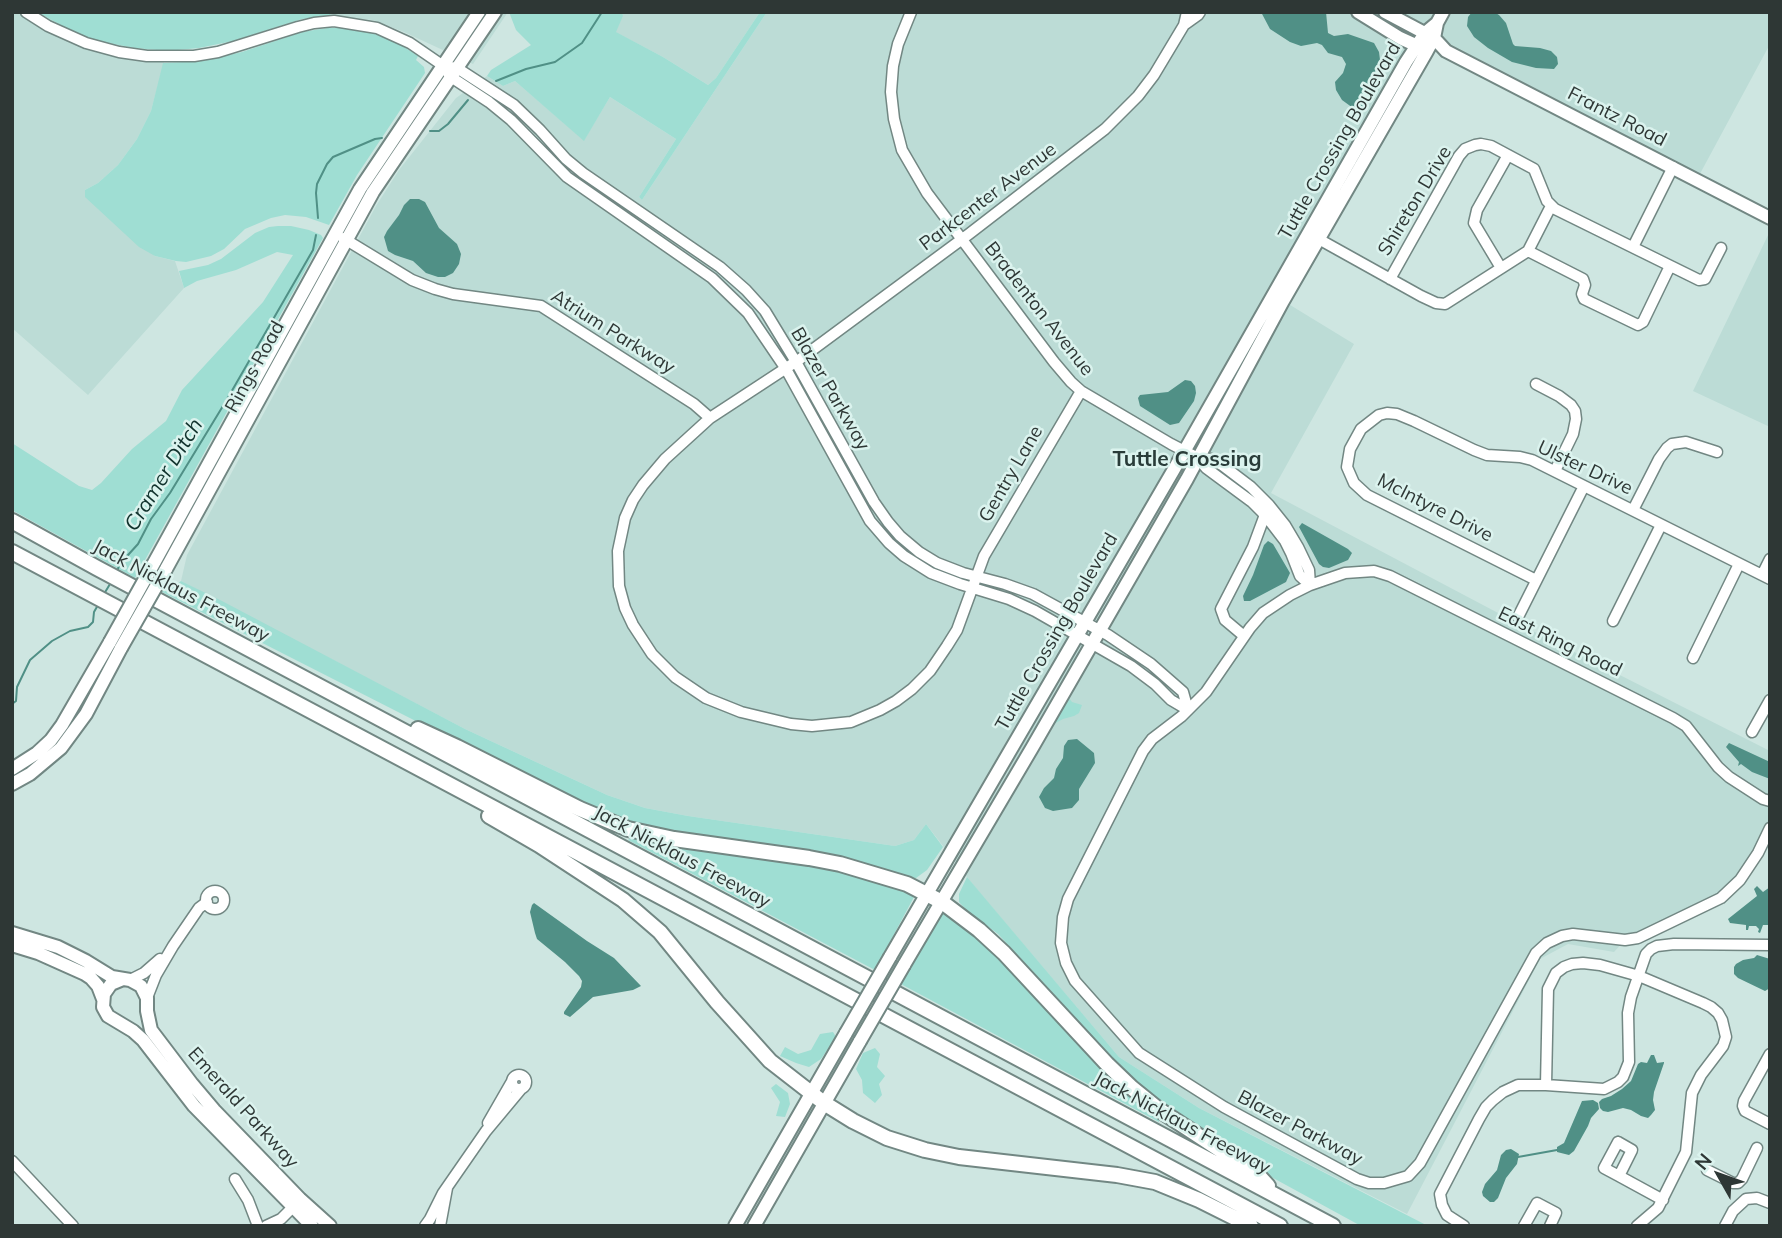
<!DOCTYPE html>
<html>
<head>
<meta charset="utf-8">
<style>
  body { margin:0 }
  #map { position:relative; width:1782px; height:1238px; overflow:hidden; background:#cee6e1; font-family:Mulish,sans-serif }
  canvas { display:block }
  .frame { position:absolute; inset:0; border:14px solid #2e3735; pointer-events:none }
  .north { position:absolute; left:1684px; top:1140px; width:70px; height:70px; -webkit-text-stroke:5px #dbf3ee; paint-order:stroke; rotate:310deg; font-size:19px; font-weight:700; line-height:28px; text-align:center; color:#2e3735 }
  .north::after { content:''; display:block; margin:auto; width:24px; height:32px; background:#2e3735; clip-path:polygon(50% 0,100% 100%,50% 72%,0 100%) }
</style>
</head>
<body>
<div id="map">
<canvas width="1782" height="1238"></canvas>
<div class="frame"></div>
<div class="north">N</div>
</div>
<script>
const context = document.querySelector('canvas').getContext('2d');
context.lineJoin = 'round';
function paint(path, color) { context.fillStyle = color; context.fill(path, 'evenodd'); }
const shape = rows => new Path2D(rows.map(r => 'M' + r).join(''));
function strokePath(path, color, width, dash) { context.strokeStyle = color; context.lineWidth = width; context.lineCap = dash ? 'butt' : 'round'; context.setLineDash(dash || []); context.stroke(path); }
function drawText(font, color, halo, rows, align = 'center') {
  context.font = font + ' Mulish,sans-serif'; context.lineWidth = 5; context.setLineDash([]); context.textBaseline = 'middle'; context.strokeStyle = halo; context.fillStyle = color; for (const [text, x, y, turn = 0] of rows) {
    context.save(); context.translate(x, y); context.rotate((+turn || 0) * Math.PI / 180); context.textAlign = isNaN(turn) ? turn : align; if (halo) context.strokeText(text, 0, 0); context.fillText(text, 0, 0); context.restore();
  }
}
paint(shape([
  [12,12,37,12,70,30,97,41,135,48,167,51,151,111,137,139,118,165,98,183,85,190,155,256,175,261,184,288,88,395,12,328],
  [331,12,508,12,473,64,404,32,373,20,330,16],
  [622,12,760,12,716,78,708,85,663,57,615,32,623,16],
  [767,12,1770,12,1770,44,1695,183,1424,43,1277,297,1354,344,1271,493,1517,623,1770,751,1770,828,1758,853,1721,898,1625,940,1614,952,1568,944,1540,959,1407,1214,1199,1108,1119,1057,974,886,926,824,914,840,895,846,688,816,645,808,607,795,465,729,181,581,187,555,376,206,399,170,456,98,487,76,503,86,515,81,584,140,610,97,676,139,639,197,642,200],
  [1770,231,1770,427,1693,391]
]), '#bcdcd6');
paint(shape([
  [37,12,331,12,330,16,302,19,233,41,199,48,167,51,135,48,97,41,70,30],
  [509,12,622,12,623,16,616,32,663,57,708,85,716,78,760,12,767,12,642,200,639,197,676,139,610,97,584,141,515,81,503,86,487,76,491,70,531,45,516,30],
  [327,28,350,28,370,32,401,45,418,56,416,60,424,67,425,73,357,175,329,225,306,217,285,215,271,218,245,229,224,249,211,256,186,262,176,261,155,256,139,247,85,197,85,190,98,183,118,165,137,139,151,111,163,63,202,61,242,52,302,32],
  [278,226,291,226,309,230,321,235,323,238,135,578,12,510,12,443,79,486,92,490,101,483,132,449,166,421,182,390,263,302,293,255,277,252,236,270,197,281,184,288,179,271,208,265,221,259,255,233,269,227],
  [181,581,222,601,465,729,607,795,645,808,688,816,895,846,914,840,926,824,943,847,927,870,916,878,905,878,668,834,626,825,577,803,162,592,165,586,172,588],
  [1068,697,1072,702,1082,705,1079,713,1074,716,1063,719,1052,725],
  [636,835,806,862,879,879,915,895,875,970,628,840],
  [967,877,1119,1057,1199,1108,1428,1226,1361,1226,1264,1173,1158,1103,1111,1060,1051,991,998,934,967,911,959,902,959,894],
  [942,910,980,939,1159,1115,1159,1122,899,983],
  [833,1032,836,1037,821,1059,809,1067,796,1063,780,1056,785,1047,798,1054,811,1050,820,1034],
  [875,1048,880,1054,877,1067,885,1076,879,1084,882,1095,875,1103,863,1093,862,1080,856,1069,863,1053],
  [776,1084,788,1093,790,1104,785,1117,776,1116,780,1102,771,1088]
]), '#9fded3');
paint(shape([
  [1261,12,1326,12,1328,33,1334,36,1348,34,1374,43,1379,52,1380,60,1368,87,1369,100,1367,104,1362,109,1353,108,1342,100,1336,90,1335,82,1343,73,1346,64,1342,57,1328,53,1322,45,1317,43,1301,46,1290,42,1270,29],
  [1472,12,1494,12,1499,15,1506,23,1513,44,1515,46,1540,48,1551,51,1557,57,1558,64,1554,69,1536,68,1512,62,1488,48,1474,37,1467,26,1468,17],
  [410,199,419,199,425,202,439,228,457,244,461,254,459,264,453,273,445,277,438,277,426,273,413,261,395,255,388,251,384,237,387,231,399,215,404,205],
  [1185,380,1191,381,1195,386,1196,393,1194,401,1179,423,1170,425,1140,406,1138,398,1140,395,1168,392],
  [1302,523,1348,549,1352,553,1348,560,1329,568,1323,567,1319,564,1299,527],
  [1268,541,1273,544,1290,573,1286,582,1250,601,1244,601,1243,596,1253,575,1264,545],
  [1077,739,1094,753,1095,763,1079,789,1079,800,1072,808,1053,811,1045,808,1039,797,1044,788,1054,778,1056,769,1063,758,1064,746,1068,740],
  [1729,743,1770,762,1770,779,1752,772,1741,764,1738,766,1739,762,1726,747],
  [1757,886,1763,892,1770,887,1770,925,1763,925,1760,933,1758,932,1759,929,1756,926,1749,926,1748,930,1746,930,1746,925,1730,923,1728,919,1757,896,1754,889],
  [534,903,587,941,614,958,641,986,633,990,593,997,570,1017,564,1014,564,1012,581,987,582,981,579,976,565,962,537,939,535,933,530,912,532,905],
  [1757,955,1770,959,1770,988,1765,991,1738,978,1734,974,1734,967,1736,964,1743,960,1754,958],
  [1651,1055,1654,1055,1657,1063,1664,1062,1664,1063,1654,1092,1653,1100,1655,1110,1651,1115,1648,1118,1641,1116,1631,1110,1623,1108,1608,1112,1603,1111,1600,1108,1599,1102,1602,1099,1611,1096,1622,1089,1631,1081,1638,1064,1641,1062,1647,1063],
  [1593,1100,1598,1103,1599,1109,1591,1118,1588,1126,1574,1151,1569,1155,1557,1152,1557,1147,1564,1143,1582,1101],
  [1511,1149,1519,1154,1517,1164,1506,1178,1498,1198,1494,1202,1490,1202,1483,1196,1482,1192,1485,1184,1497,1170,1501,1155,1506,1150]
]), '#509086');
strokePath(shape([
  [496,81,526,69,555,62,582,43,602,12],
  [430,131,439,131,448,124,468,100],
  [318,218,316,193,317,184,327,164,333,157,375,139,382,138],
  [117,573,119,565,138,544,151,519,170,493,226,401,313,250,316,235],
  [104,594,110,584],
  [12,704,16,701,17,687,30,660,52,641,70,631,88,627,93,622,94,612,98,605],
  [1518,1157,1557,1150]
]), '#509086', 2);
const minor = shape([
  [26,12,48,26,86,43,119,52,147,56,194,56,218,52,298,27,314,23,334,21,377,28,410,43,442,65,451,77,489,102,511,120,567,177,712,278,748,313,786,369,870,521,889,543,904,556,931,573,960,584,1009,599,1035,611,1131,666,1155,684,1171,700,1188,710],
  [911,12,898,44,893,66,891,92,894,119,902,150,927,193,1054,362,1071,382,1081,391,1171,444,1198,458,1211,459,1222,465,1251,487,1269,505,1285,525,1298,547,1309,570,1310,585],
  [1184,25,1198,15,1200,12],
  [450,67,457,68,514,105,540,130,566,159,583,173,720,267,746,290,765,311,796,362,874,502,888,522,900,536,919,552,937,563,963,573,1005,584,1033,594,1108,635,1151,664,1183,692,1188,710],
  [1315,237,1421,296,1436,303,1445,304,1528,251,1551,206],
  [343,238,412,280,435,289,453,294,541,306,694,404,710,418],
  [1633,247,1673,167],
  [1528,251,1583,279,1585,285,1582,294,1584,299,1638,325,1643,322,1670,266],
  [1501,268,1474,223,1477,210,1508,155],
  [1390,279,1459,156,1465,149,1475,145,1481,144,1491,146,1534,169,1547,201,1555,209,1699,280,1705,279,1721,248],
  [1536,384,1559,396,1571,405,1575,411,1576,419,1573,434,1555,471],
  [1081,391,984,556,957,630,947,646,930,671,912,689,896,701,880,710,851,722,812,726,791,724,741,712,706,698,675,677,652,654,633,625,625,608,619,586,618,551,625,518,633,500,643,485,665,459,710,418,800,359,969,234,1105,129,1138,96,1154,75,1184,25,1187,12],
  [1198,458,1206,468,1252,502,1265,515,1285,541,1291,553,1300,576,1310,585],
  [1633,510,1659,459,1667,448,1672,444,1686,442,1717,452],
  [1762,575,1770,559],
  [1536,580,1367,495,1354,483,1347,467,1350,449,1361,429,1379,415,1387,413,1397,414,1414,421,1474,450,1487,455,1520,457,1532,460,1770,579],
  [1518,617,1584,486],
  [1613,621,1661,525],
  [1244,636,1225,620,1221,609,1253,547,1266,512],
  [1693,658,1739,564],
  [1752,732,1770,700],
  [1770,801,1763,799,1729,777,1718,767,1686,726,1673,718,1390,576,1374,571,1345,573,1310,585,1290,595,1263,613,1250,628,1206,692,1182,716,1152,739,1143,751,1068,899,1063,917,1061,943,1066,963,1075,981,1139,1053,1224,1107,1357,1179,1369,1183,1384,1183,1408,1176,1420,1163,1536,953,1547,943,1562,936,1573,934,1625,940,1638,938,1721,898,1740,880,1758,853,1770,828],
  '206 900a9 9 0 1 1 18 0a9 9 0 1 1-18 0Z',
  [130,980,144,973,160,959],
  [147,998,156,975,173,946,199,908,207,902],
  [1770,1054,1744,1101,1743,1106,1745,1111,1770,1124],
  '512 1082a7 7 0 1 1 14 0a7 7 0 1 1-14 0Z',
  [1546,1085,1548,989,1556,973,1564,967,1572,964,1583,963,1600,965,1639,976,1703,1003,1711,1007,1718,1013,1722,1020,1726,1037,1723,1046,1701,1075,1692,1093,1686,1152,1658,1208,1637,1226],
  [488,1123,511,1083],
  [1618,1142,1632,1150,1619,1176,1604,1168,1618,1142],
  [12,1161,73,1226],
  [1707,1170,1733,1183,1738,1183],
  [1619,1176,1663,1200],
  [235,1179,248,1200,258,1226],
  [1738,1183,1742,1179,1757,1148],
  [266,1226,281,1219,296,1204],
  [425,1226,430,1219,443,1193,486,1131,521,1089],
  [440,1226,447,1188],
  [1464,1226,1447,1215,1442,1205,1440,1194,1479,1119,1486,1107,1493,1100,1503,1092,1518,1085,1546,1085,1604,1089,1618,1082,1623,1077,1629,1062,1628,1013,1631,997,1646,954,1651,949,1657,946,1674,944,1770,945],
  [1524,1226,1537,1203,1556,1213,1550,1226],
  [1725,1226,1733,1211,1746,1199,1757,1198,1770,1203]
]);
const major = shape([
  [1358,12,1400,38,1422,48],
  [1385,12,1434,38,1446,51,1770,218],
  [154,563,360,189,479,12],
  [166,569,373,192,495,12],
  [12,769,37,753,51,740,62,725,110,642],
  [12,784,30,774,61,748,86,714,121,648],
  [12,933,58,947,86,961,112,977,130,980,141,986,147,998,147,1011,151,1030,192,1084,214,1110,300,1199,330,1226],
  [12,945,38,953,85,974,91,978,98,986,103,999],
  [890,957,1173,471,1406,62,1425,33,1437,23],
  [904,965,1032,748,1187,479,1283,301,1427,51,1434,38,1437,23,1443,12],
  [123,979,111,984,104,994,103,1007,108,1016,133,1031,143,1040,194,1106,312,1226],
  [735,1226,846,1033],
  [754,1226,860,1041]
]);
const highway = shape([
  [12,521,97,568,1333,1226],
  [12,552,1280,1226],
  [418,729,457,747,580,809,628,829,674,839,809,858,840,864,907,884,942,902,979,930,1004,953,1107,1064,1132,1088,1158,1109,1258,1175,1268,1186],
  [489,816,539,845,623,900,660,932,717,1002,770,1061,824,1103,853,1121,887,1138,925,1150,959,1157,1117,1175,1155,1182,1199,1200,1251,1226]
]);
strokePath(minor, '#728783', 13);
strokePath(major, '#728783', 16);
strokePath(highway, '#728783', 18);
strokePath(minor, '#fff', 10);
strokePath(major, '#fff', 12);
strokePath(highway, '#fff', 14);
const majorBridge = shape([
  [110,642,154,563],
  [121,648,166,569],
  [846,1033,890,957],
  [860,1041,904,965]
]);
strokePath(majorBridge, '#728783', 16, []);
strokePath(majorBridge, '#fff', 12);
drawText('19px', '#2e3735', '#dbf3ee', [
  ["Frantz Road",1617,117,27],
  ["Tuttle Crossing Boulevard",1340,141,-60],
  ["Parkcenter Avenue",988,197,-37],
  ["Shireton Drive",1415,201,-59],
  ["Bradenton Avenue",1039,309,52],
  ["Atrium Parkway",613,332,32],
  ["Rings Road",255,367,-61],
  ["Blazer Parkway",830,389,60],
  ["Ulster Drive",1585,468,25],
  ["Gentry Lane",1011,474,-60],
  ["McIntyre Drive",1435,508,27],
  ["Jack Nicklaus Freeway",181,591,28],
  ["Tuttle Crossing Boulevard",1057,632,-60],
  ["East Ring Road",1560,642,26],
  ["Jack Nicklaus Freeway",682,857,28],
  ["Emerald Parkway",243,1108,48],
  ["Jack Nicklaus Freeway",1182,1123,28],
  ["Blazer Parkway",1300,1128,28]
]);
drawText('bold 21px', '#293c39', '#dbf3ee', [
  ["Tuttle Crossing",1187,460]
]);
drawText('italic 21px', '#11322d', '#dbf3ee', [
  ["Cramer Ditch",164,475,-58]
]);
</script>
</body>
</html>
